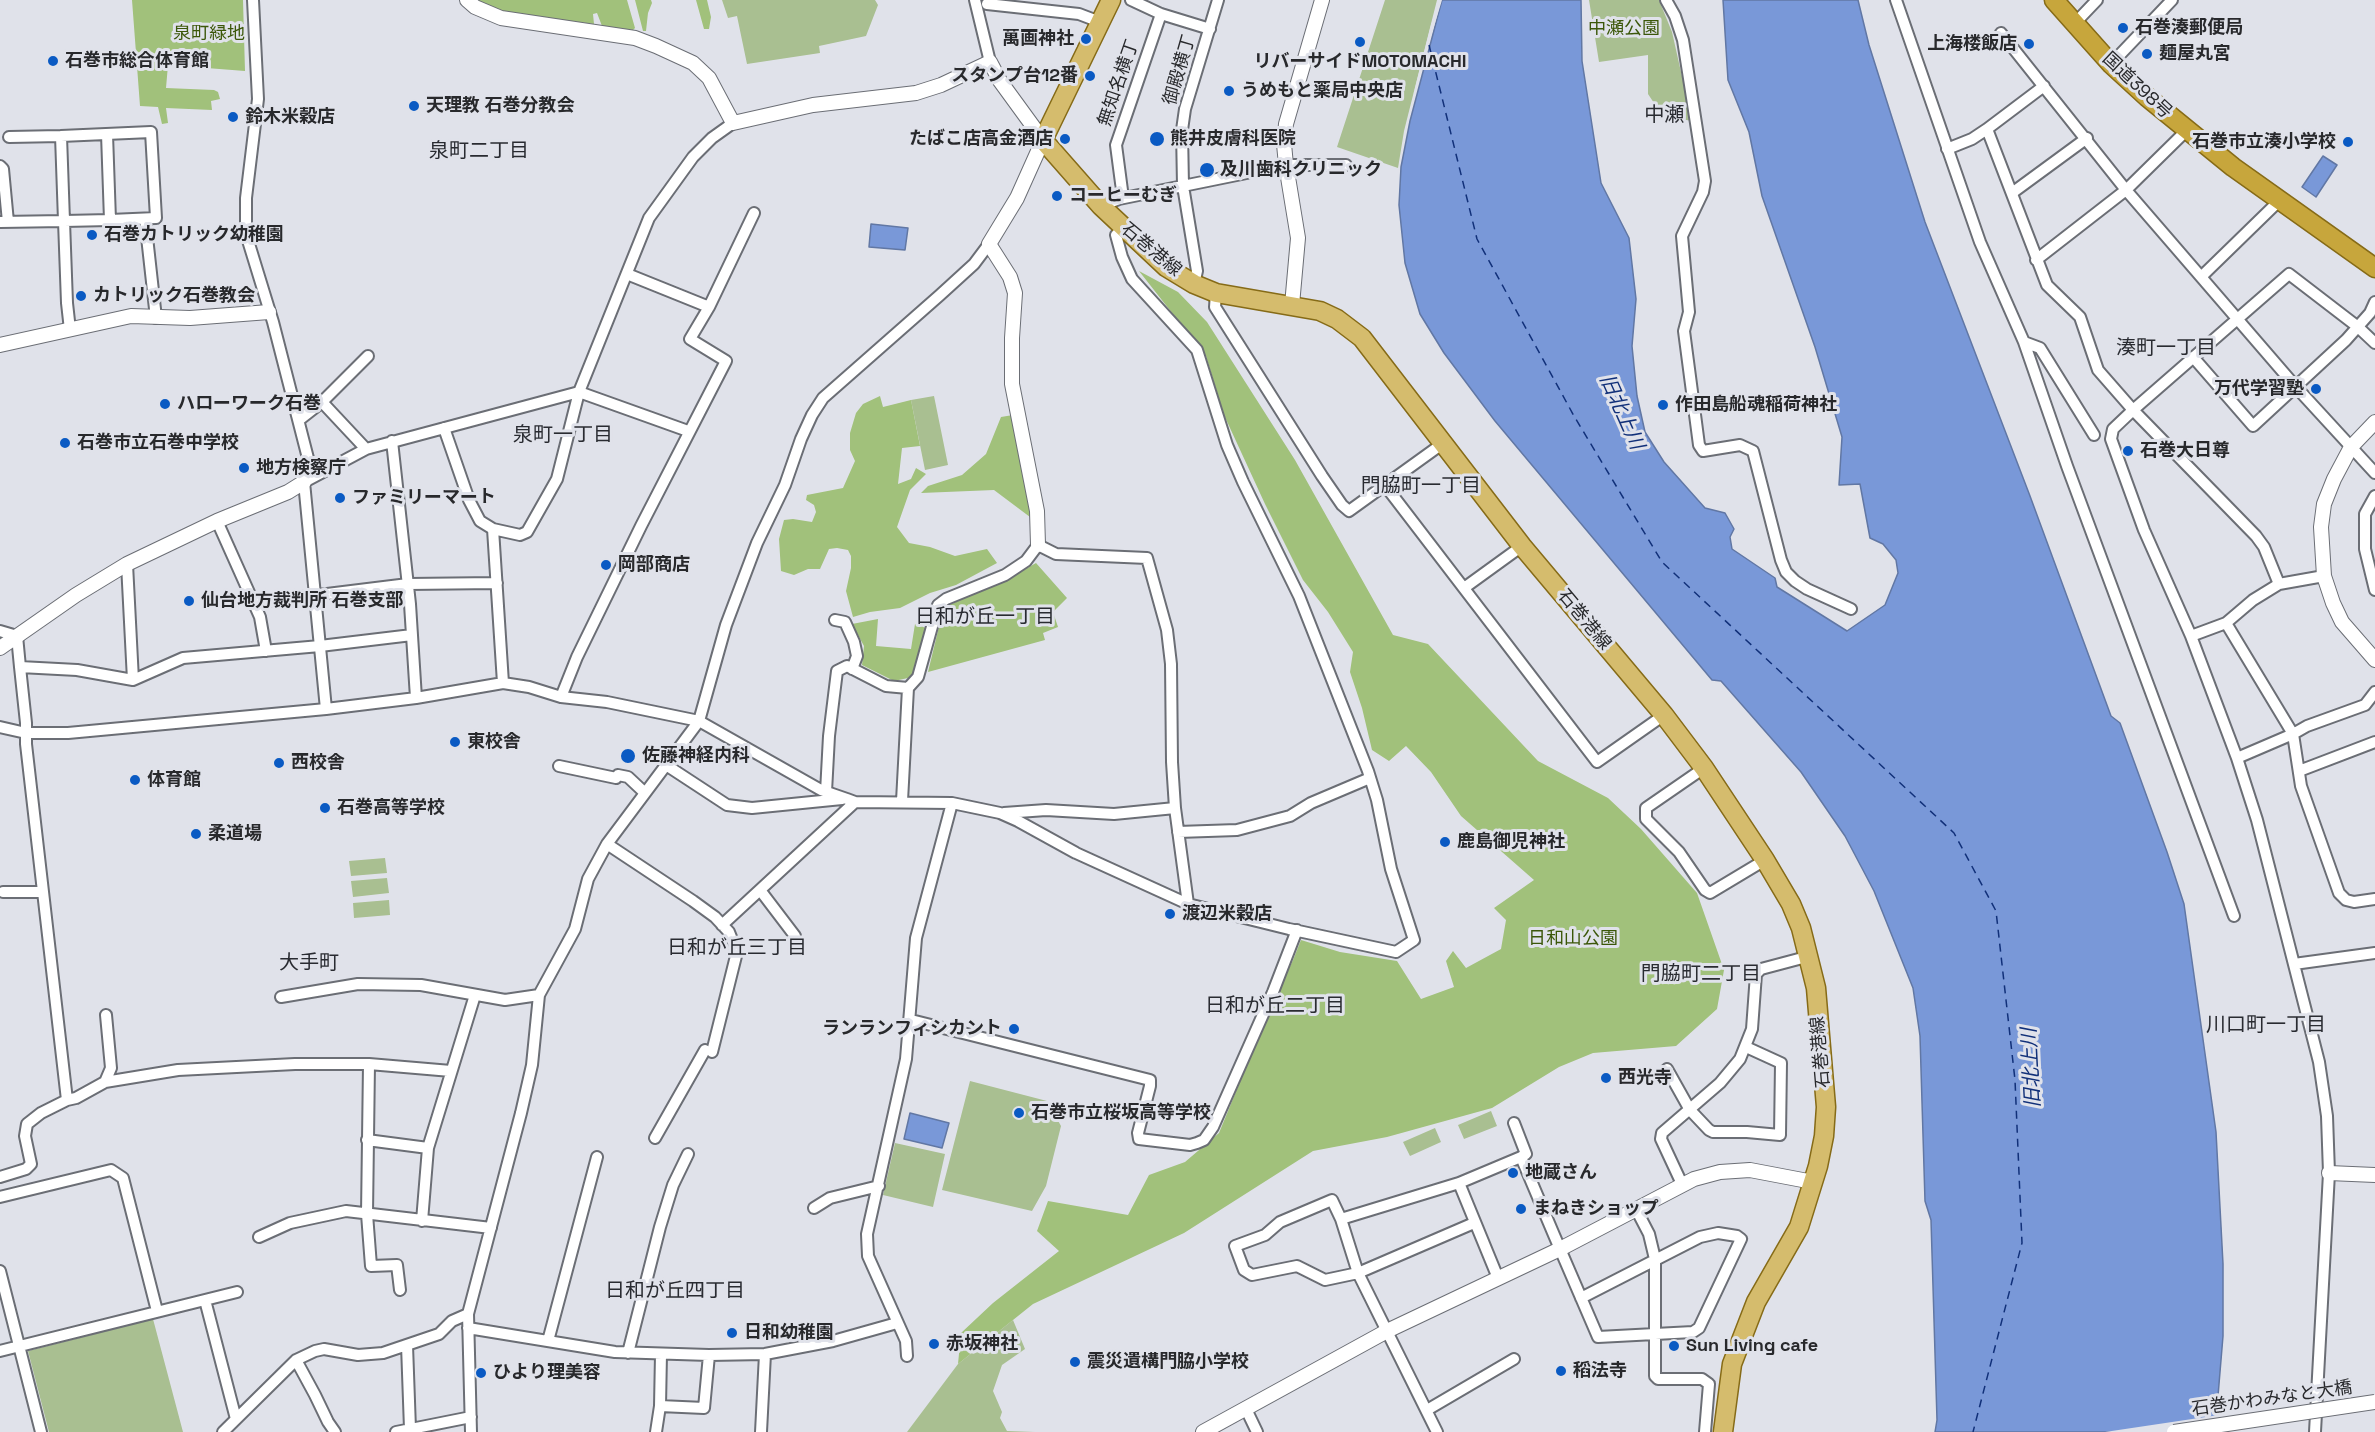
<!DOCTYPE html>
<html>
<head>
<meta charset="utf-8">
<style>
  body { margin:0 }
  canvas { display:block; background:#e0e2ea }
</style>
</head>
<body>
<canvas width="2375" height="1432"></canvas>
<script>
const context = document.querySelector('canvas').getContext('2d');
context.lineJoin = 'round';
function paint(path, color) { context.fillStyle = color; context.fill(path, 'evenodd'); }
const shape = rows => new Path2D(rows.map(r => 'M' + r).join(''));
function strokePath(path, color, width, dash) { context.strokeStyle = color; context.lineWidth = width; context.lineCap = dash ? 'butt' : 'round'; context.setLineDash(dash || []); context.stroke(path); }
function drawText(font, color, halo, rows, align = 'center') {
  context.font = font + ' "Space Grotesk","Noto Sans JP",sans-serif'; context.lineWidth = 6; context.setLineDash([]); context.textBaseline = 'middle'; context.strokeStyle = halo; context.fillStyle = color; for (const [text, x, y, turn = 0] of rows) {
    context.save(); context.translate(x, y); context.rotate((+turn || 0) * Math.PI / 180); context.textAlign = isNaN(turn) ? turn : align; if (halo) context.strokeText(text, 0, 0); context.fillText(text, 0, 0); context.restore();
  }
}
paint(shape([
  [722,0,875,0,878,5,866,36,819,46,820,53,747,64,737,16,728,18],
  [1385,0,1437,0,1404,131,1398,168,1337,147],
  [1589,0,1659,0,1672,32,1692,121,1675,118,1658,109,1648,94,1648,55,1599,62],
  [934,396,948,465,925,470,911,400],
  [385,858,387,873,351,876,349,861],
  [387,878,389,893,353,897,351,881],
  [389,900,390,915,354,918,353,903],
  [970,1081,1047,1101,1061,1126,1046,1186,1032,1211,942,1190],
  [1491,1111,1497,1126,1464,1139,1458,1125],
  [1435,1128,1441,1142,1410,1156,1403,1142],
  [895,1143,945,1154,933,1207,883,1195],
  [153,1319,183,1432,49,1432,28,1351],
  [1013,1320,1025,1349,1002,1365,993,1391,1002,1412,1000,1418,1007,1431,1035,1432,907,1432,958,1364]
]), '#a9bf91');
paint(shape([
  [132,0,243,0,245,71,168,65,166,88,214,90,218,92,220,99,211,101,212,110,166,108,168,123,162,124,158,107,140,106],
  [477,0,627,0,635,28,633,30,602,26,597,13,593,14,594,24,510,13,486,7],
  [635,0,651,0,652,3,648,13,646,31,643,31],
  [696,0,707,0,711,17,709,29,704,29],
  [1139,271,1178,292,1207,322,1295,460,1393,635,1428,644,1538,761,1608,798,1641,829,1697,893,1724,970,1717,1009,1676,1046,1593,1053,1559,1067,1492,1108,1387,1137,1313,1151,1184,1233,1033,1304,958,1364,961,1333,993,1303,1059,1251,1037,1231,1048,1201,1128,1215,1149,1175,1185,1162,1219,1133,1269,1011,1293,960,1301,940,1340,952,1397,961,1421,999,1454,987,1446,961,1453,951,1466,968,1501,949,1506,920,1494,908,1534,880,1461,816,1431,772,1406,746,1389,761,1372,750,1362,708,1350,672,1353,652,1328,612,1303,580,1265,504,1224,415,1206,356],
  [880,396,883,407,911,400,920,446,902,448,898,484,911,479,916,468,926,474,910,490,897,527,909,543,930,547,955,556,987,549,997,563,956,585,930,593,900,608,870,612,853,617,846,591,851,568,851,556,848,550,837,548,829,549,820,569,808,569,794,575,781,571,779,539,784,520,793,519,812,522,816,512,814,505,806,500,807,495,843,488,855,461,850,450,850,433,856,413,863,404],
  [1013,415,1032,509,1030,517,994,490,921,493,928,486,962,475,986,454,1001,417],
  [1036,563,1067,598,1053,612,1058,627,1043,633,1045,640,928,672,943,610,947,606,1010,578],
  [878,619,876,646,911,649,915,624,926,628,915,671,908,678,894,681,862,665,864,646,852,624]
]), '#a1c17b');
const water = shape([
  [1442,0,1581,0,1582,61,1601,183,1629,238,1636,299,1632,346,1637,396,1645,432,1664,462,1705,508,1725,513,1734,529,1730,537,1732,549,1775,578,1777,587,1847,631,1885,605,1898,573,1896,560,1883,544,1870,538,1860,484,1839,485,1842,437,1815,347,1762,196,1749,132,1728,80,1723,0,1858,0,1869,45,1925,222,2030,496,2111,716,2120,723,2167,852,2184,904,2216,1132,2223,1264,2223,1336,2215,1432,1935,1432,1937,1420,1931,1220,1925,1201,1920,1036,1913,988,1874,891,1845,836,1801,772,1721,681,1712,680,1495,421,1444,353,1420,314,1405,263,1399,205,1401,167,1410,121,1442,0],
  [2323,156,2337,165,2316,197,2302,187,2323,156],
  [871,224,908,228,905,250,869,247,871,224],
  [910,1113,949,1123,942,1148,904,1139,910,1113]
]);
paint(water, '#7998d8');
strokePath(water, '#6177a4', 1.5);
paint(shape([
  [1439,0,1442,0,1413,96,1431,25],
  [2219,1415,2218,1432,2105,1432]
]), '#e0e2ea');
strokePath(shape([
  [1429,45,1477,239,1574,416,1662,562,1954,833,1996,911,2015,1080,2022,1243,1973,1432]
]), '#113079', 1.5, [8, 6]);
const minor = shape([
  [253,0,258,99,246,198,246,234,273,322,310,466,304,482,326,709],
  [975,0,990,62],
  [1131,0,1161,14,1210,29],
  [1666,0,1675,16,1683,40,1705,181,1703,192,1682,236,1689,312,1684,331,1699,445,1703,451,1740,445,1753,451,1781,560,1786,572,1795,581,1807,589,1851,609],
  [1896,0,1980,242,2024,342,2067,466,2234,916],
  [987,4,1079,14,1100,22],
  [2075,23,2097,0],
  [2001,33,2126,190,2296,387,2375,473],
  [2111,64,2172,0],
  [2044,86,1987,129,2047,285,2080,317,2098,370,2133,410,2256,536,2264,547,2279,584],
  [107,134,110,220],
  [9,137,61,136],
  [1947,149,1972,139,1987,129],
  [0,166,3,169,8,222],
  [2012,193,2087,138],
  [1123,198,1116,145,1161,14],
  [1101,206,1119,199,1286,165,1346,165],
  [145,219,156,318],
  [0,222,64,221,110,220,156,218,151,132,61,136,64,221,67,303,70,330],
  [2036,260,2126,190,2187,130],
  [627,274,709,307],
  [2202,276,2280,200],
  [1194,284,1197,271,1183,186,1182,130,1185,109,1218,0],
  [1216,293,1215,307,1322,476,1342,505,1349,511,1442,444],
  [2024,342,2040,348,2094,435],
  [2193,357,2253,426,2346,340,2370,313,2375,302],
  [322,402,366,449],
  [299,420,322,402,368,356],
  [444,428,469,500,480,521,493,529,520,535,527,532,557,479,579,392,688,431],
  [392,441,410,604,416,698],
  [304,482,366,449,579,392,649,218,693,157,712,138,733,123],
  [1384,484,1597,762,1664,715],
  [2375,496,2365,514,2365,549,2375,590],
  [217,521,260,617,266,651],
  [493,529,503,683],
  [127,564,133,680],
  [2324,576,2279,584,2253,600,2226,623,2293,734,2301,786,2339,893,2346,900,2354,902,2375,899],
  [1464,588,1522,546],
  [254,603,408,584,497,583],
  [835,620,845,622,854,642,857,656,852,669],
  [0,631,17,636,20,667,77,670,133,680,183,658,320,646,412,635],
  [2191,636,2226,623],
  [20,667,26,723,26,744,67,1100],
  [561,697,577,657,641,526,726,361,690,339,709,307,754,213],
  [0,727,26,733,68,733,326,709,416,698,503,683,529,687,561,697,607,702,699,721,821,790,847,799,855,802,952,803,1000,813,1018,821,1076,853,1188,904,1289,929,1396,952,1414,940,1391,869,1377,800,1368,771,1299,596,1243,482,1227,445,1197,350,1132,279,1122,257,1116,235,1123,228],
  [2237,758,2293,734,2307,726,2365,705,2375,692],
  [666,765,727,805,752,808,842,799],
  [559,766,616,778,618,775,628,777,645,793],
  [1704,768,1646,808,1646,819,1679,852,1705,890,1710,893,1765,860],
  [2299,771,2375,742],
  [826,792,829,736,837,671,847,666,886,686,908,688],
  [902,801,908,688,918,677,938,605,946,599,1005,575,1026,561,1038,545,1056,554,1147,558,1167,630,1171,664,1172,762,1175,808,1188,904],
  [1004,813,1046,810,1114,814,1175,808],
  [1178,832,1237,830,1290,816,1311,803,1370,778],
  [607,844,693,901,715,917,729,932,737,952,712,1052],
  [760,890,795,936],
  [3,892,43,892],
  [722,925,855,802],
  [2294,964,2375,953],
  [281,997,358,984,421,985,505,1000,539,995],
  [911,1020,1150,1080,1150,1086,1138,1133,1139,1139,1190,1145,1197,1143,1204,1140,1213,1127,1273,992,1297,930],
  [369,1064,367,1214,371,1266,397,1265,400,1290],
  [1667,1069,1690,1110,1709,1130,1713,1132,1747,1132,1780,1135,1781,1063,1746,1047],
  [105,1082,178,1070,295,1064,369,1064,451,1071],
  [1514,1123,1526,1154,1521,1157],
  [655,1138,705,1050],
  [367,1140,428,1148],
  [0,1177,26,1169,31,1164,25,1136,27,1124,41,1113,67,1100,76,1098,105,1082,111,1068,106,1015],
  [1459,1183,1498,1278],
  [1682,1184,1661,1139,1662,1133,1720,1083,1740,1059,1752,1029,1756,974,1761,969,1810,956],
  [0,1197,111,1170,123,1178,157,1311],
  [814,1208,830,1198,879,1186],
  [1636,1209,1649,1234,1655,1259,1655,1376,1658,1379,1702,1379,1709,1384,1705,1432],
  [1341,1219,1459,1183,1521,1157,1554,1235,1598,1337,1693,1332,1699,1328,1741,1239,1737,1236,1718,1233,1700,1237,1581,1298],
  [422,1221,428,1148,475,995],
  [259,1237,290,1223,346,1211,491,1228],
  [0,1271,41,1432],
  [205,1300,236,1419],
  [468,1328,615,1352,709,1355,765,1354,833,1341,897,1323],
  [548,1341,597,1157],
  [407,1345,410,1429],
  [0,1351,237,1292],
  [628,1353,660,1227,673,1185,688,1154],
  [907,1356,906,1341,868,1256,867,1234,906,1059,916,938,952,803],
  [296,1360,315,1395,328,1422,335,1432],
  [660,1406,704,1408,709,1355],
  [1246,1409,1257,1432],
  [1427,1410,1514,1359],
  [223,1432,296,1360,315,1351,324,1349,358,1355,383,1353,439,1334,452,1321,468,1314],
  [396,1432,471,1417],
  [471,1432,468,1314,521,1113,532,1065,539,995,575,929,588,879,607,844,699,721,726,625,757,543,785,485,801,439,812,415,823,398,940,295,974,264,989,244],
  [656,1432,660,1406,661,1354],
  [761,1432,765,1354],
  [1437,1432,1358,1273,1341,1219,1332,1200,1280,1222,1265,1235,1235,1246,1244,1270,1252,1275,1297,1266,1325,1280,1358,1273,1474,1223],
  [2315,1432,2329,1173,2327,1116,2319,1062,2257,820,2237,758,2191,636,2144,530,2111,439,2113,429,2133,410,2289,274,2358,327,2375,343]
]);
const tertiary = shape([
  [467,0,475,7,501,18,635,38,656,46,693,63,709,78,733,123,813,105,916,93,941,85,990,62,1000,81,1043,140,1017,198,989,244,1010,277,1015,293,1012,338,1012,384,1037,511,1038,545],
  [1292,305,1298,238,1286,165,1284,144,1286,124,1322,0],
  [0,345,131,316,190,318,269,312],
  [2375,422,2351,447,2334,479,2324,504,2321,527,2324,576,2333,603,2342,622,2375,660],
  [0,648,76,595,127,564,217,521,288,492,304,482],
  [2329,1173,2375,1175],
  [1203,1432,1387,1331,1560,1249,1694,1179,1720,1172,1750,1170,1813,1182]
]);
const primary = shape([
  [1111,0,1043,140,1101,206,1166,267,1194,284,1216,293,1320,311,1337,319,1362,338,1522,546,1664,715,1704,768,1765,860,1791,904,1801,928,1816,988,1826,1107,1824,1136,1818,1166,1799,1227,1756,1302,1732,1364,1723,1432]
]);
const trunk = shape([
  [2054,0,2111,64,2147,97,2233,167,2375,268]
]);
strokePath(minor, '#6b6e75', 14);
strokePath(tertiary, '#6b6e75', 16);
strokePath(primary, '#866b17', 21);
strokePath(trunk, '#866b17', 21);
strokePath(minor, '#fff', 10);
strokePath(tertiary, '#fff', 14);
strokePath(primary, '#d5bc6d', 18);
strokePath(trunk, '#c7a63c', 18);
const tertiaryBridge = shape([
  [2174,1432,2375,1402]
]);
strokePath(tertiaryBridge, '#6b6e75', 16, []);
strokePath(tertiaryBridge, '#fff', 14);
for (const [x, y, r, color] of [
  [2123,28,6,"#0a5ac3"],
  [1086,39,6,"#0a5ac3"],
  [1360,42,6,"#0a5ac3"],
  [2029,44,6,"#0a5ac3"],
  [2147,54,6,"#0a5ac3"],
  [53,61,6,"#0a5ac3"],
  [1090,76,6,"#0a5ac3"],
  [1229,91,6,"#0a5ac3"],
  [414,106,6,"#0a5ac3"],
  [233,117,6,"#0a5ac3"],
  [1065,139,6,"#0a5ac3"],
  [1157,139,8,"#0a5ac3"],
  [2348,142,6,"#0a5ac3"],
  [1207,170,8,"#0a5ac3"],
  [1057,196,6,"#0a5ac3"],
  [92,235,6,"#0a5ac3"],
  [81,296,6,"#0a5ac3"],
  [2316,389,6,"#0a5ac3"],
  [165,404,6,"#0a5ac3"],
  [1663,405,6,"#0a5ac3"],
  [65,443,6,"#0a5ac3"],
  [2128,451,6,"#0a5ac3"],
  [244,468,6,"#0a5ac3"],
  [340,498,6,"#0a5ac3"],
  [606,565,6,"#0a5ac3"],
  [189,601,6,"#0a5ac3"],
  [455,742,6,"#0a5ac3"],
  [628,756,8,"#0a5ac3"],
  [279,763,6,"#0a5ac3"],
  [135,780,6,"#0a5ac3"],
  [325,808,6,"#0a5ac3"],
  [196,834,6,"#0a5ac3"],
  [1445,842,6,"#0a5ac3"],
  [1170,914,6,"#0a5ac3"],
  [1014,1029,6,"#0a5ac3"],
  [1606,1078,6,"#0a5ac3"],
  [1019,1113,6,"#0a5ac3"],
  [1513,1173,6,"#0a5ac3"],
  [1521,1209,6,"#0a5ac3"],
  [732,1333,6,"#0a5ac3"],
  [934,1344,6,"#0a5ac3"],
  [1674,1346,6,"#0a5ac3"],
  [1075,1362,6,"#0a5ac3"],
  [1561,1371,6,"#0a5ac3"],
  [481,1373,6,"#0a5ac3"]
]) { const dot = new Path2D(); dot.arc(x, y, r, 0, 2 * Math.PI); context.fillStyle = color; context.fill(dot); strokePath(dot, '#e0e2ea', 2); }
drawText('bold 18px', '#28292c', '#e0e2ea', [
  ["石巻湊郵便局",2135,28],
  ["萬画神社",1074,39,"right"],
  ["上海楼飯店",2017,44,"right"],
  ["麺屋丸宮",2159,54],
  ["石巻市総合体育館",65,61],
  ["リバーサイドMOTOMACHI",1360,62,"center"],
  ["スタンプ台12番",1078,76,"right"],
  ["うめもと薬局中央店",1241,91],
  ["天理教 石巻分教会",426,106],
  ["鈴木米穀店",245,117],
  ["たばこ店高金酒店",1053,139,"right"],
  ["熊井皮膚科医院",1170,139],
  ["石巻市立湊小学校",2336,142,"right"],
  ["及川歯科クリニック",1220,170],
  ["コーヒーむぎ",1069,196],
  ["石巻カトリック幼稚園",104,235],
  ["カトリック石巻教会",93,296],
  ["万代学習塾",2304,389,"right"],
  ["ハローワーク石巻",177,404],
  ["作田島船魂稲荷神社",1675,405],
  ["石巻市立石巻中学校",77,443],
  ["石巻大日尊",2140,451],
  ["地方検察庁",256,468],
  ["ファミリーマート",352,498],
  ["岡部商店",618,565],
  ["仙台地方裁判所 石巻支部",201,601],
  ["東校舎",467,742],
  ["佐藤神経内科",642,756],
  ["西校舎",291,763],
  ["体育館",147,780],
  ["石巻高等学校",337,808],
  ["柔道場",208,834],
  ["鹿島御児神社",1457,842],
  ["渡辺米穀店",1182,914],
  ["ランランフィシカント",1002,1029,"right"],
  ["西光寺",1618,1078],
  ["石巻市立桜坂高等学校",1031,1113],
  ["地蔵さん",1525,1173],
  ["まねきショップ",1533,1209],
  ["日和幼稚園",744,1333],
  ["赤坂神社",946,1344],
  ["Sun Living cafe",1686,1346],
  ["震災遺構門脇小学校",1087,1362],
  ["稻法寺",1573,1371],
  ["ひより理美容",493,1373]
], 'left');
drawText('18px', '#3b5709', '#e0e2ea', [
  ["中瀬公園",1624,29],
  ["泉町緑地",209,34],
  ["日和山公園",1573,939]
]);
drawText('18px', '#28292c', '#e0e2ea', [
  ["御殿横丁",1180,70,-74],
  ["無知名横丁",1119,83,-71],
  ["国道398号",2137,86,43],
  ["石巻港線",1151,250,40],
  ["石巻港線",1584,620,50],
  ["石巻港線",1821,1052,-95],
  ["石巻かわみなと大橋",2272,1399,-8]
]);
drawText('20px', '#292b31', '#e0e2ea', [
  ["中瀬",1664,116],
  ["泉町二丁目",479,152],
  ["湊町一丁目",2166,349],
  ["泉町一丁目",563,436],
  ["門脇町一丁目",1421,487],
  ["日和が丘一丁目",985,618],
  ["日和が丘三丁目",737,949],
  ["大手町",309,964],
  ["門脇町二丁目",1701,975],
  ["日和が丘二丁目",1275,1007],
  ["川口町一丁目",2266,1026],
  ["日和が丘四丁目",675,1292]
]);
drawText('italic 20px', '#113079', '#e0e2ea', [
  ["旧北上川",1621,412,66],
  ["旧北上川",2032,1068,-93]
]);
</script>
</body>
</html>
